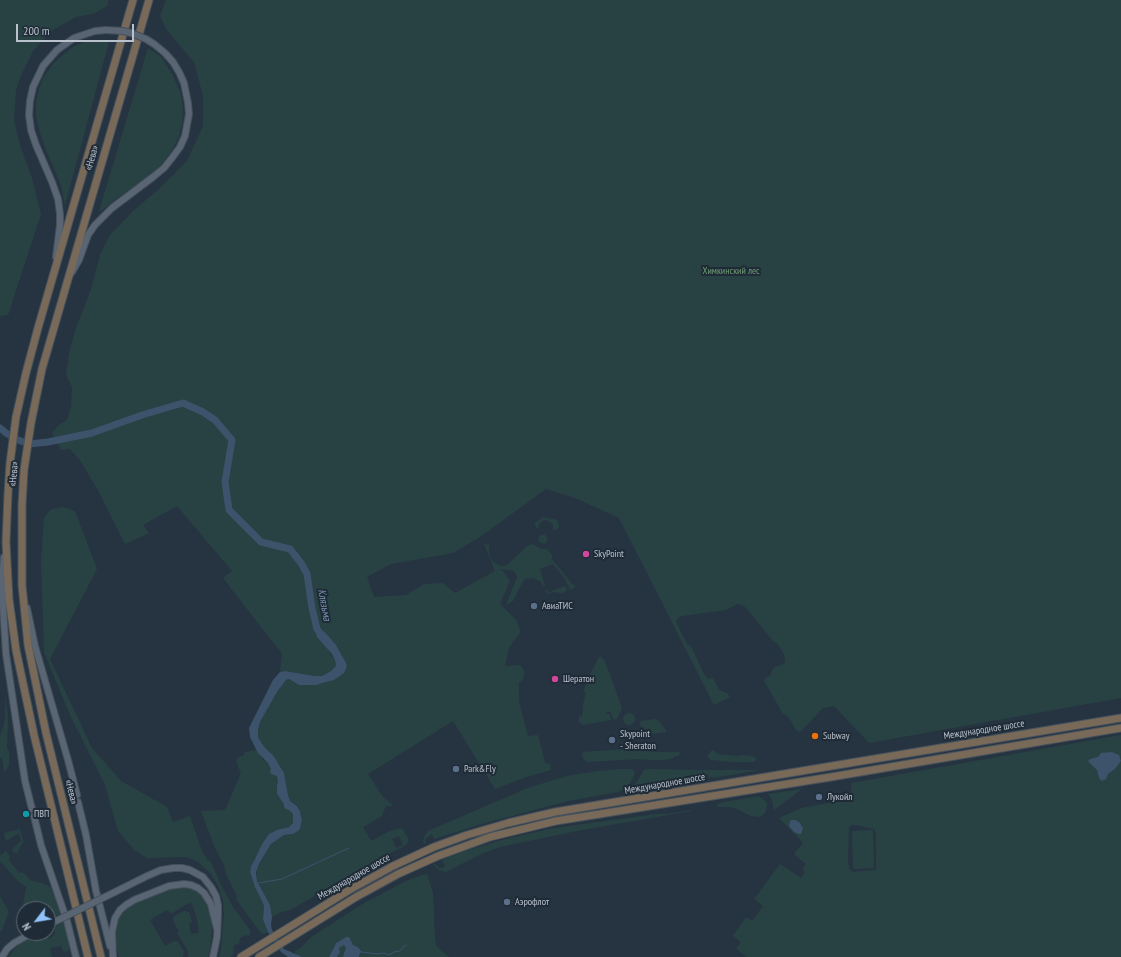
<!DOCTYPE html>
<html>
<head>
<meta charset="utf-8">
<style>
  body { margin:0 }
  #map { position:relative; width:1121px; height:957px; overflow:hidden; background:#263442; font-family:"PT Sans Narrow",sans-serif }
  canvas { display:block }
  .north { position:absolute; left:16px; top:901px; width:40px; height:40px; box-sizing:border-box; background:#1f2b37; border:1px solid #5c6773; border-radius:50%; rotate:239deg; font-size:11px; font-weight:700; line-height:16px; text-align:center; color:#b8c1cc }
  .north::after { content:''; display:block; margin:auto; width:14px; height:18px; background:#90c1f9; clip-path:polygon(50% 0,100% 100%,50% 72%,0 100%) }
  .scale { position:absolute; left:16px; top:24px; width:118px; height:18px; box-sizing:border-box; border:2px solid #b8c1cc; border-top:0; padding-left:5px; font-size:12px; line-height:14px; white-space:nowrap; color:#b8c1cc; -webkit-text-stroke:3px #1f2b37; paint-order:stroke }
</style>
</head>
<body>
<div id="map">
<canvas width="1121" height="957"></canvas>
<div class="north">N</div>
<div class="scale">200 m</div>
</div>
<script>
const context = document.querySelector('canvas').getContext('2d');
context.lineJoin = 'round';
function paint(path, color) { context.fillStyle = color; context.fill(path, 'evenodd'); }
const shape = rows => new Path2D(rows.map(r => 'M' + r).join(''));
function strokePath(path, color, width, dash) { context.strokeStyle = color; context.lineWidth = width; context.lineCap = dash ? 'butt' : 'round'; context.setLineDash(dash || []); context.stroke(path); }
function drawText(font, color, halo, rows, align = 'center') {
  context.font = font + ' "PT Sans Narrow",sans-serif'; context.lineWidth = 4; context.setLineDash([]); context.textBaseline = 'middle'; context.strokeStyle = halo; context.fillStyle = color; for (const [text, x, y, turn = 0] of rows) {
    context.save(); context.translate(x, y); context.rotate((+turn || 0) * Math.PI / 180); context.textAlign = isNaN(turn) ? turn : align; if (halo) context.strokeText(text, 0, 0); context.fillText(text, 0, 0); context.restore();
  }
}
paint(shape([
  [0,0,109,0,107,6,93,14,76,17,51,31,33,51,22,73,16,90,14,120,20,145,31,175,41,214,8,315,0,316],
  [166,0,1121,0,1121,698,869,743,834,706,823,708,800,732,796,730,787,715,783,714,764,681,765,679,771,675,772,670,775,667,784,664,785,659,784,654,777,643,773,641,745,607,741,605,737,604,726,610,682,616,678,618,676,622,687,644,691,646,704,674,708,679,713,678,719,690,728,694,730,697,714,705,619,518,575,498,546,489,480,537,453,553,391,564,367,577,374,597,406,595,424,584,442,583,455,593,495,571,484,544,489,545,489,552,492,561,498,565,502,566,507,565,527,546,533,544,541,549,547,549,553,556,551,558,573,585,576,585,574,588,570,590,565,579,553,564,540,569,545,586,544,587,540,581,532,578,525,579,523,581,513,601,506,605,517,577,515,572,511,570,501,569,498,570,502,570,510,581,500,604,516,620,521,632,509,647,505,666,520,665,525,672,522,681,518,683,519,685,519,701,528,736,538,735,545,762,546,764,550,763,551,770,526,777,495,789,453,721,368,774,383,797,394,806,386,806,382,816,363,827,371,841,390,831,402,828,409,840,406,845,372,863,290,910,281,912,272,917,270,905,257,881,257,869,271,844,284,835,293,834,298,831,300,829,302,820,300,811,298,806,290,801,288,795,284,773,273,755,266,749,261,742,258,737,258,730,260,722,277,692,286,680,289,679,299,685,317,685,345,661,336,645,324,631,316,636,327,648,335,660,336,666,331,671,322,676,315,676,285,671,280,672,282,654,223,578,232,571,177,506,143,525,149,533,125,544,99,492,80,460,70,449,61,450,52,433,60,424,67,420,71,407,72,387,66,375,69,353,75,331,91,289,100,255,110,235,133,211,160,188,187,161,203,126,203,96,194,62,167,30,160,16],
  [399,836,403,845,396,848,392,839],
  [95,40,109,42,65,205,61,185,46,150,39,129,36,116,36,103,39,89,43,78,54,63,63,55,73,47,84,42],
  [148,48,161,57,172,74,181,94,183,110,182,123,179,136,171,152,160,166,147,177,116,199,101,211,99,211],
  [62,507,75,511,97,569,50,659,92,748,121,781,167,807,173,822,190,816,202,851,208,861,210,860,223,889,233,907,250,930,250,934,248,936,245,935,240,938,239,944,234,945,233,951,234,954,230,957,219,957,221,949,224,914,223,900,219,888,211,874,198,862,186,857,147,858,134,850,118,831,105,785,70,715,44,652,41,562,44,518,50,510],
  [543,517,557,520,559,525,559,528,553,530,553,525,550,522,546,520,542,521,539,524,538,528,537,528,534,524],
  '538.5 539a4.5 4.5 0 1 1 9 0a4.5 4.5 0 1 1-9 0Z',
  [564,586,566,587,567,590,562,593,553,592,548,594,545,591,547,589,548,593],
  [599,657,601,657,605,661,622,708,617,719,613,719,611,712,606,712,606,714,610,714,611,720,583,725,579,722,579,716,582,717,583,704,586,693,583,692,590,675],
  [5,696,8,716,7,748,9,752,9,765,5,771,4,771,2,758,0,758,0,736,3,728,5,718],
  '623 719a6 6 0 1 1 12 0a6 6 0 1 1-12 0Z',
  [655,719,659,721,667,732,652,734,640,725,640,723,641,721],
  [1121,735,1121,761,1119,755,1090,759,1097,770,1099,778,1108,774,1115,769,1121,761,1121,957,747,957,736,949,741,942,733,936,746,917,752,921,763,906,754,899,780,864,801,878,805,872,802,870,806,864,794,854,803,843,779,818,801,808,852,799,851,783],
  [851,825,856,825,874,829,876,833,876,869,874,870,852,872,849,868,848,859,849,827],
  [640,748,648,751,657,752,680,752,679,756,676,756,673,758,663,760,651,760,639,759,588,762,584,760,582,756,583,752],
  [257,750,258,753,263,760,266,761,277,776,278,782,277,785,277,794,293,814,294,820,293,823,289,827,277,830,269,834,262,844,254,861,251,866,250,872,255,887,262,901,264,906,263,919,268,932,264,934,260,932,236,899,237,896,227,876,224,865,215,848,201,811,225,810,241,773,236,762,238,757,243,756,245,752],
  [714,750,717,754,737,756,743,755,752,756,755,757,756,760,754,762,733,762,711,760,707,756,711,751],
  [619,769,631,769,633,770,635,773,629,786,618,792,568,801,485,823,434,839,432,834,425,839,426,843,424,844,423,841,424,837,428,831,530,787,571,775,598,771],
  [647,769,702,770,702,774,695,776,695,778,674,780,656,787,635,790,634,786,644,770],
  [703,770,760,770,712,778,712,777,710,777,710,778,709,778,708,774,704,775],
  [802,789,774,810,772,800,768,794],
  [759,796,764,800,767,803,767,807,765,813,760,817,751,816,735,808,729,807,718,807,717,805,719,804,719,803],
  [691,810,691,811,577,831,500,847,481,854,446,872,439,870,433,865,435,864,439,868,443,868,445,866,442,860,463,852,501,840,554,828,656,814,666,814],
  [20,829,23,842,17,853,14,853,12,849,21,841,19,833,6,841,4,833],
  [873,830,874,868,853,869,852,831],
  [6,851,10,857,9,860,19,873,22,872,30,880,44,884,50,887,54,894,61,914,52,919,48,916,48,909,24,909,24,921,20,922,26,887,18,881,0,861,0,854,1,855],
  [427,874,433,893,435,937,436,946,449,957,359,957,362,951,358,947,353,945,349,937,346,937,338,941,334,945,331,955,329,957,302,957,295,955,295,951,301,948,311,937,364,903,408,880],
  [175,887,187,887,195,890,203,896,208,905,211,916,212,929,210,949,208,957,188,957,188,951,177,933,179,932,173,920,174,916,184,911,189,912,192,922,189,923,191,934,199,933,197,919,191,902,172,913,169,912,167,910,150,920,165,946,174,941,178,942,184,951,183,957,119,957,116,945,115,929,117,921,121,915,128,907,139,902,164,891],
  [0,896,9,912,2,930,0,932],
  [64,922,70,945,69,949,67,952,63,951,61,946,50,948,52,957,8,957,18,945,28,939,41,933,46,933,49,939,53,936,55,933,54,926],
  [342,945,345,946,346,948,344,953,343,957,337,957,338,956,340,947]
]), '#284243');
paint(shape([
  [324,631,336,645,345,661,347,666,344,673,334,680,322,683,317,685,299,685,289,679,286,680,277,692,260,722,258,730,258,737,261,742,266,749,273,755,284,773,288,795,290,801,297,806,300,811,302,820,300,829,298,831,293,834,284,835,271,844,259,864,256,872,257,881,270,905,272,917,271,925,272,930,284,949,302,957,288,957,281,952,268,932,264,922,263,919,264,906,262,901,255,887,250,872,251,866,254,861,262,844,269,834,277,830,289,827,293,823,293,814,289,810,286,809,284,807,284,804,277,794,277,785,278,782,277,776,271,774,270,771,271,769,268,763,258,753,250,737,249,728,273,680,280,672,285,671,315,676,322,676,331,671,336,666,335,660,332,654,316,636],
  [1112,752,1119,755,1121,761,1115,769,1108,774,1106,779,1102,781,1099,778,1097,770,1088,761,1090,759,1098,757,1101,753],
  [792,820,795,820,799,822,803,828,801,834,799,834,794,832,789,826,790,821],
  [346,937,349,937,353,945,358,947,362,952,360,953,359,957,343,957,344,953,346,948,344,945,340,947,339,950,340,952,337,957,329,957,336,943]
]), '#3c536b');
strokePath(shape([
  [259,883,282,879,349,848],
  [361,952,378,954,384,953,389,955,394,952,400,951,404,946,406,945]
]), '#3c536b', 1);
strokePath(shape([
  [0,428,6,433,18,440,29,444,48,442,92,433,142,415,183,403,203,412,215,420,232,440,225,482,229,510,261,542,290,549,301,563,307,574,312,608,317,629,325,640]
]), '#3c536b', 7);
const major = shape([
  [56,257,60,225,60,214,58,199,52,182,36,145,31,130,29,115,30,101,33,87,43,66,57,50,74,38,95,31,106,30],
  [72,272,79,260,88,235,95,225,112,208,153,177,164,168,172,158,180,147,185,136,189,114,188,103,184,83,179,72,173,62,165,53,154,44],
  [4,557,2,578,3,606,6,654,25,781,32,809],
  [27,608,35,646,68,760,77,795],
  [78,802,86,835,96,891,110,946],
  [34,816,41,845,67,921,76,957],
  [115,892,147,876,161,870,174,868,182,868,190,870,203,877,211,887,216,896,218,905,218,916,217,937,213,957],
  [2,957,7,949,14,943,32,933],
  [113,957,112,932,115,918,120,910,126,905,134,900,169,886,184,884,191,885,198,888,204,893,211,904,217,929]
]);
const highway = shape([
  [88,957,34,735,16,650,9,599,6,542,8,494,10,463,16,417,26,373,38,328,133,0],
  [101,957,46,733,28,645,22,585,22,505,24,470,31,423,42,369,149,0],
  [241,957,351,889,393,866,434,847,467,835,508,823,555,812,1121,718],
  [259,957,356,897,398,874,438,856,490,837,556,821,831,777,1121,728]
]);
strokePath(major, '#444f5b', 8);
strokePath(highway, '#45515c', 9);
strokePath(major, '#596572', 6);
strokePath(highway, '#786958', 7);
const majorBridge = shape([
  [106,30,123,31,131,33,146,39,154,44],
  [48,925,115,892]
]);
strokePath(majorBridge, '#444f5b', 8, []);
strokePath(majorBridge, '#596572', 6);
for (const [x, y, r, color] of [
  [586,554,4,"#d1479c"],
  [534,606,4,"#5c6f8a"],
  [555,679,4,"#d1479c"],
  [815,736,4,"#e8710a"],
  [612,740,4,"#5c6f8a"],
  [456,769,4,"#5c6f8a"],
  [819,797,4,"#5c6f8a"],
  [26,814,4,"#0f9aa8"],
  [507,902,4,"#5c6f8a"]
]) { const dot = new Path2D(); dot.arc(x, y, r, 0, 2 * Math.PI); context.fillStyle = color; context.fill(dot); strokePath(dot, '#1f2b37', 1.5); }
drawText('10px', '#b8c1cc', '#1f2b37', [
  ["«Нева»",92,158,-74],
  ["«Нева»",14,474,-85],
  ["Международное шоссе",984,730,-9],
  ["Международное шоссе",665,784,-10],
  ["«Нева»",71,792,76],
  ["Международное шоссе",354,877,-30]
]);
drawText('10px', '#6f9d76', '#1f2b37', [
  ["Химкинский лес",731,271]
]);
drawText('10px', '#b8c1cc', '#1f2b37', [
  ["SkyPoint",594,554],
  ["АвиаТИС",542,606],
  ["Шератон",563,679],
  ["Skypoint",620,734],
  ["- Sheraton",620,746],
  ["Subway",823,736],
  ["Park&Fly",464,769],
  ["Лукойл",827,797],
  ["ПВП",34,814],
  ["Аэрофлот",515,902]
], 'left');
drawText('italic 11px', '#7894af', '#1f2b37', [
  ["Клязьма",324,605,80]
]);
</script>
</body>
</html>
